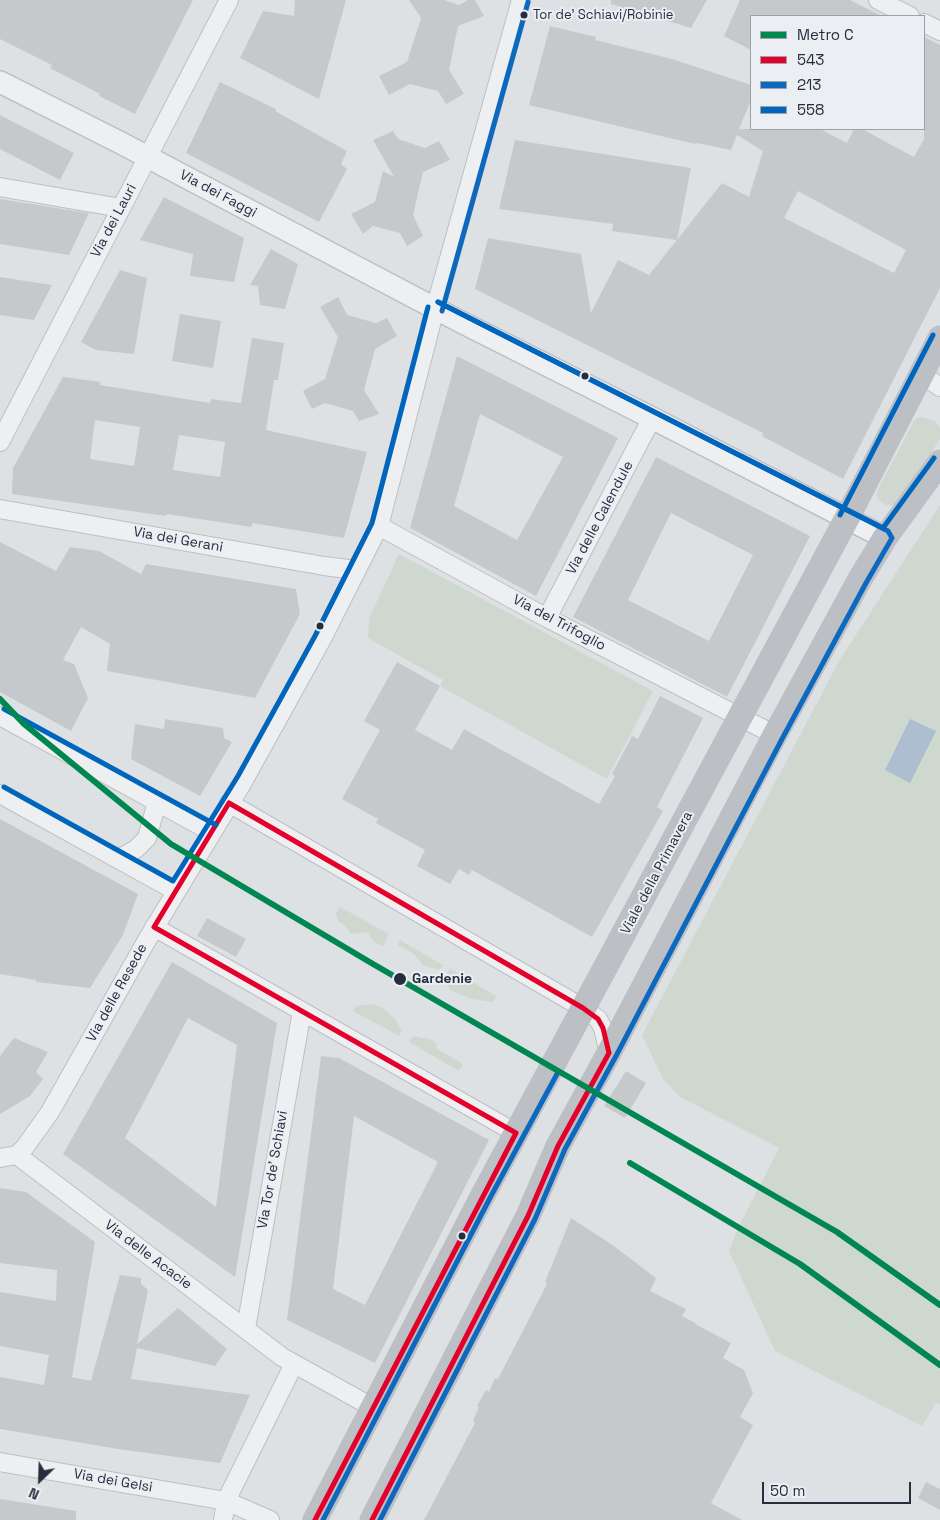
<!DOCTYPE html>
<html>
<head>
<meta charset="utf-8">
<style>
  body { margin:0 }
  #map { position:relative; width:940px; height:1520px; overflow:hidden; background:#dee1e4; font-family:"Space Grotesk",sans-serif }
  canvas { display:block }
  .legend { position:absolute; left:750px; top:15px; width:175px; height:115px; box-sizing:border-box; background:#ebeff4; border:1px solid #9ca2ab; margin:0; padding:6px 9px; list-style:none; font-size:15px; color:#262e3d }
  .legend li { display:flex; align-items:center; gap:10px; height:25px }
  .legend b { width:25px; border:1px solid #9ca2ab }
  .north { position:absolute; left:15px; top:1455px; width:50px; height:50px; -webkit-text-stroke:4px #ebeff4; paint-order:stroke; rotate:204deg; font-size:14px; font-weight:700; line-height:20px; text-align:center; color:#262e3d }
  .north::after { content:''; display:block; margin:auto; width:18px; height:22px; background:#262e3d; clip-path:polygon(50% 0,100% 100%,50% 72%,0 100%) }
  .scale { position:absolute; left:762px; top:1482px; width:149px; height:22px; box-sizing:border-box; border:2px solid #262e3d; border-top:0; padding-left:6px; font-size:15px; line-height:18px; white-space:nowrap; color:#262e3d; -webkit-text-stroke:4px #ebeff4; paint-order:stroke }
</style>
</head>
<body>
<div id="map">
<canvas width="940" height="1520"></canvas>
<ul class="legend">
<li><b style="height:6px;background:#008751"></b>Metro C</li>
<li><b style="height:6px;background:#e4002b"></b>543</li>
<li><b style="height:6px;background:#0c69bf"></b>213</li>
<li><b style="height:6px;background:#0065bd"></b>558</li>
</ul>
<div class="north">N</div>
<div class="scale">50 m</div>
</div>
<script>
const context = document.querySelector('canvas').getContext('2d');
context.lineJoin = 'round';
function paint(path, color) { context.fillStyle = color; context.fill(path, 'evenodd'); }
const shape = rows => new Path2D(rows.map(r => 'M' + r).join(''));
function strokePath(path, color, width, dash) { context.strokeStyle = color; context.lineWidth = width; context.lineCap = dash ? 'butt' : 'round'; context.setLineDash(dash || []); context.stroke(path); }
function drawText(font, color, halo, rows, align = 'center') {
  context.font = font + ' "Space Grotesk",sans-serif'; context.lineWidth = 4; context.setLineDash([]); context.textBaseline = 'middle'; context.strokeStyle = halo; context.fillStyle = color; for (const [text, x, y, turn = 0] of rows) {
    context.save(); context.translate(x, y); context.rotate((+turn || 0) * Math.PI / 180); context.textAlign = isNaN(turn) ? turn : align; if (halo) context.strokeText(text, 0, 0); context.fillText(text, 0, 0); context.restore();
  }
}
paint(shape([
  [923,417,934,421,940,427,940,439,900,502,895,506,886,505,879,500,877,496,877,491,914,421,918,418],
  [940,505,940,1405,936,1403,922,1426,775,1351,729,1251,738,1228,779,1148,680,1097,663,1079,642,1035,839,661],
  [399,554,653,691,607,779,440,686,443,680,368,638,369,618],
  [340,907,389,934,383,946,375,943,367,932,351,934,345,926,338,921,336,913],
  [400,940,443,965,440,970,424,966,414,954,398,945],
  [450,968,496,996,494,1001,492,1002,472,999,450,990,444,979],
  [373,1004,383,1008,395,1019,402,1031,399,1036,353,1011,356,1006],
  [413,1036,433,1040,437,1045,436,1048,463,1064,459,1071,409,1042]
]), '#cfd8cf');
paint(shape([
  [910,719,936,731,910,783,885,770]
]), '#acbed0');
paint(shape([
  [0,0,193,0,135,114,99,96,100,94,50,68,52,65,0,39],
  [295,0,346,0,319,99,240,58,263,11,294,16],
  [409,0,444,0,459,5,468,0,475,0,484,16,458,26,449,70,464,94,446,104,438,91,410,84,389,95,379,76,407,62,421,18],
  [611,0,707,0,691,28,611,4],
  [740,0,850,0,882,16,751,16,751,50,724,36],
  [550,26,596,37,595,40,672,59,751,85,751,100,739,129,820,129,847,143,854,129,862,129,914,157,924,139,924,37,940,45,940,288,843,479,762,436,763,433,475,289,488,238,581,254,591,313,618,260,649,275,722,183,749,197,763,151,737,135,731,150,696,143,695,144,529,105],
  [798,191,906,250,894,273,784,218],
  [220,82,276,109,275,111,347,151,341,164,347,169,319,222,186,153],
  [0,115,74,153,60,180,0,149],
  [393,131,398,139,425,148,439,141,450,160,423,172,413,215,423,236,407,246,400,233,373,226,363,234,351,214,375,202,383,171,394,177,373,140],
  [515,140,691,168,677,240,612,231,613,224,499,209],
  [164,197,244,238,234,282,190,276,193,254,140,240],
  [0,199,75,211,89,213,69,255,0,244],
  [271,249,298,264,285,309,260,305,258,286,250,285],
  [120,270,147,278,134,354,96,350,81,342],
  [0,277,52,285,34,320,0,315],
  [338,297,347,315,376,323,387,318,397,336,375,349,364,390,379,414,359,421,353,411,325,403,312,409,303,391,325,379,338,337,320,307],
  [180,314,221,321,213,368,172,361],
  [252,338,284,343,278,380,274,380,266,430,367,452,344,538,252,523,252,527,167,514,166,516,12,494,13,468,63,377,101,382,100,385,210,403,211,399,241,403],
  [95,420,140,427,134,466,90,459],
  [179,435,225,442,220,477,173,470],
  [457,356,618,438,536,596,410,528],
  [480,414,563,457,517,540,454,506],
  [656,457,810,536,727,697,573,617],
  [671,513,753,555,709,641,628,600],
  [0,542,56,571,70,547,99,551,141,574,146,564,296,589,300,614,255,698,107,671,110,644,81,627,63,660,74,664,88,698,71,731,0,692],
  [397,662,440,686,415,730,452,750,464,729,599,804,615,776,612,774,632,736,638,739,660,696,703,718,657,807,663,811,592,937,472,870,469,875,459,869,450,884,417,866,425,850,376,823,378,819,342,799,380,730,364,721],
  [165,719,223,728,224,738,232,742,200,796,131,759,135,724,164,729],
  [0,819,138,894,123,935,90,988,36,982,36,980,0,974],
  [207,918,246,939,236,957,197,936],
  [172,962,277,1023,235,1277,63,1154],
  [188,1018,237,1045,216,1207,125,1138],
  [14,1038,48,1052,36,1072,43,1079,30,1096,0,1114,0,1056],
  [321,1056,339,1058,489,1140,375,1363,287,1320],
  [354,1116,438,1162,365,1305,333,1289],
  [626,1071,646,1083,625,1118,604,1106],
  [0,1188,26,1192,95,1242,72,1377,91,1381,120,1275,141,1278,141,1284,148,1290,137,1344,178,1308,227,1349,215,1366,137,1348,131,1379,250,1395,220,1463,118,1449,0,1429,0,1377,44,1385,49,1355,0,1346,0,1292,56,1301,57,1270,0,1263],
  [571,1218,611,1244,656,1278,650,1291,686,1309,682,1316,695,1323,695,1324,731,1343,723,1358,744,1370,753,1393,740,1417,753,1425,711,1503,742,1520,424,1520,475,1423,473,1421,479,1407,477,1406,486,1390,489,1392,495,1378,498,1379,547,1284,545,1282],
  [926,1482,940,1489,940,1510,918,1498],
  [0,1499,76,1511,76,1520,0,1520]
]), '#c6c9cc');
const minor = shape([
  [878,0,910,16],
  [924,23,940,31],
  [0,187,121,208],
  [921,374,940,387],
  [0,442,229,0],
  [0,509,324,566,356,570],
  [379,526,547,618,775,735],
  [547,618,652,418],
  [0,716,212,832],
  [0,794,176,891],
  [229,803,583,1008,598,1019,603,1028,609,1053],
  [118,859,136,849,147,838,157,802],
  [154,927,516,1133],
  [17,1155,25,1147,50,1112,147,940,244,780,322,639,379,526,435,309,521,0],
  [0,1158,17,1155,282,1357,372,1407],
  [246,1328,302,1011],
  [0,1462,226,1501,270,1520],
  [223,1520,226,1501,294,1364]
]);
const tertiary = shape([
  [0,82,121,143,461,322,652,418,885,538]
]);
strokePath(minor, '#bdbfc2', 20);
strokePath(tertiary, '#bdbfc2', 24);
strokePath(minor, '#eeeff1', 18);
strokePath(tertiary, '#eeeff1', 21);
strokePath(shape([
  [315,1520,484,1193,847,518,940,338],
  [372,1520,528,1216,558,1146,609,1053,775,735,860,579,885,538,940,462]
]), '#bcbfc4', 25);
strokePath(shape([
  [229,803,583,1008,598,1019,603,1028,609,1053],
  [154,927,516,1133],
  [154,927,229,803],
  [315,1520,516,1133],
  [372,1520,528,1216,558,1146,609,1053]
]), '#e4002b', 5);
strokePath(shape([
  [442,311,528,2],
  [323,1520,491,1196,557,1074],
  [380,1520,535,1219,565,1149,616,1056,782,739,866,583,892,538,888,531,438,302]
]), '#0c69bf', 5);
strokePath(shape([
  [438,302,883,528,934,458],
  [840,515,933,335],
  [4,709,216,825],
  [4,787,173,881,238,776,281,698,315,636,372,523,428,307]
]), '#0065bd', 5);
strokePath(shape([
  [0,699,24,724,171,844,373,964,837,1232,940,1305],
  [630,1163,800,1264,940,1365]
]), '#008751', 6);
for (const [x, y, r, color] of [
  [524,15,4.5,"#262e3d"],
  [585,376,4.5,"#262e3d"],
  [320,626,4.5,"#262e3d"],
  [400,979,7,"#262e3d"],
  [462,1236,4.5,"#262e3d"]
]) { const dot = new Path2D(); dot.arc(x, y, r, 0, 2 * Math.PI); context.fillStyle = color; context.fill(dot); strokePath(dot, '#ebeff4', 2); }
drawText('13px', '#262e3d', '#ebeff4', [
  ["Tor de' Schiavi/Robinie",533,15]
], 'left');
drawText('14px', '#262e3d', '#ebeff4', [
  ["Via dei Faggi",218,194,28],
  ["Via dei Lauri",114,221,-62],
  ["Via delle Calendule",600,518,-62],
  ["Via dei Gerani",178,540,10],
  ["Via del Trifoglio",559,623,28],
  ["Viale della Primavera",657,873,-62],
  ["Via delle Resede",117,993,-61],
  ["Via Tor de' Schiavi",273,1170,-80],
  ["Via delle Acacie",148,1255,37],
  ["Via dei Gelsi",113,1481,10]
]);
drawText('bold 14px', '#262e3d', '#ebeff4', [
  ["Gardenie",412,979]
], 'left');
</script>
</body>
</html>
